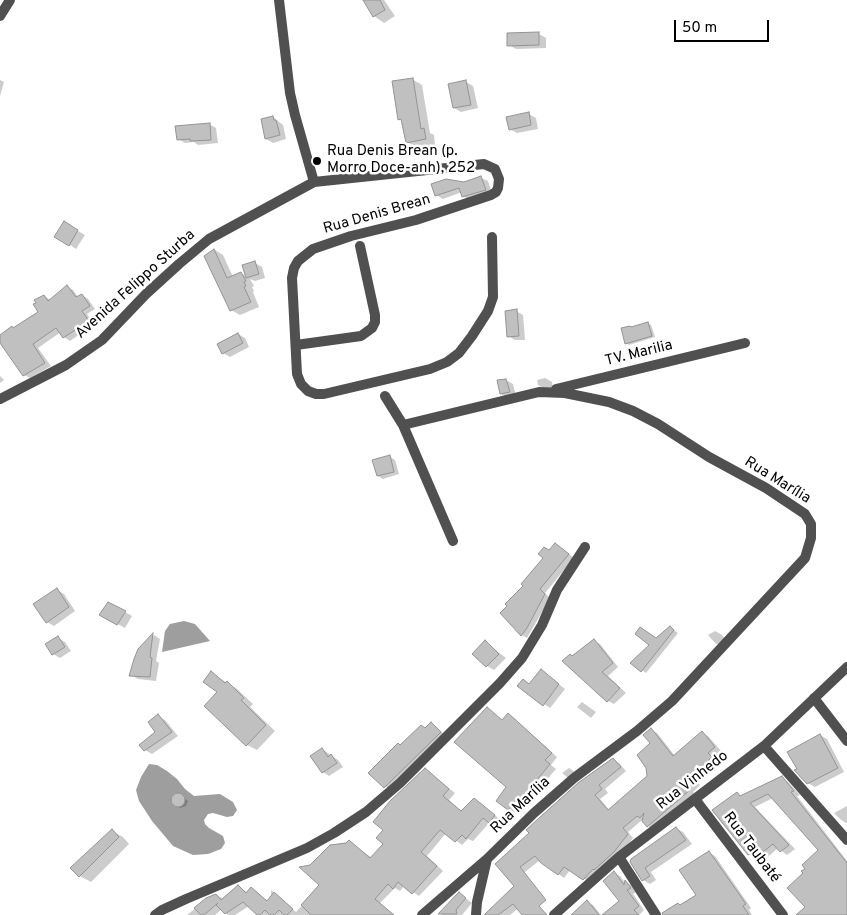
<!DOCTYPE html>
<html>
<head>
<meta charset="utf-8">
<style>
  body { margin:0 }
  #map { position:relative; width:847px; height:915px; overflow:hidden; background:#fff; font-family:Overpass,sans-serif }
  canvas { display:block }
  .scale { position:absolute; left:674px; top:20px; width:95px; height:22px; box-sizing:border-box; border:2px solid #000; border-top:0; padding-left:6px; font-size:15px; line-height:18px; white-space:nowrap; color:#000; -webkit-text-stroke:4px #fff; paint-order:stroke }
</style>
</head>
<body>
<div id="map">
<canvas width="847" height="915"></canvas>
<div class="scale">50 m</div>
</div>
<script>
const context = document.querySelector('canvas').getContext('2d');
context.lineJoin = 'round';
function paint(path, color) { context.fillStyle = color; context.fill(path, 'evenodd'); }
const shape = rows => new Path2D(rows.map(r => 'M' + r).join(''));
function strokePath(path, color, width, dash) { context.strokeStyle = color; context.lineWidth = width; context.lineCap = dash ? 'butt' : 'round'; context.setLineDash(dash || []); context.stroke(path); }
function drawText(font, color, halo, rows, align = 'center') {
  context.font = font + ' Overpass,sans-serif'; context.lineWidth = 5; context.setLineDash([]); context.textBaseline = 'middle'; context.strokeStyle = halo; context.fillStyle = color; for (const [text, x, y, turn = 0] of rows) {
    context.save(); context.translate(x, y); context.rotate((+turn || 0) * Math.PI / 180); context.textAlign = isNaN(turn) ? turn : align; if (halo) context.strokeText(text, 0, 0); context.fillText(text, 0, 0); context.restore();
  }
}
paint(shape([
  [184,621,195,624,210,641,162,652,165,631,170,624],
  [149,764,157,765,167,771,177,779,185,789,194,796,220,794,233,802,237,810,233,816,227,817,213,813,208,814,204,820,205,824,209,828,223,836,225,843,221,849,208,854,193,855,173,846,152,821,139,801,136,790,141,777]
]), '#9e9e9e');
paint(shape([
  [364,0,384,0,395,16,384,23,374,16],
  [539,34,546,38,546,48,516,49,509,45],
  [412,79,422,85,430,133,434,135,435,145,417,147,407,142,403,121,399,119],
  [0,80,4,82,0,96],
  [466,82,473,86,478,108,461,112,454,108],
  [529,114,536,118,538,129,517,133,510,129],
  [273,117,283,125,286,139,273,143,266,139],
  [209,124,216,128,218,143,198,145,194,142,185,143,178,139],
  [481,178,488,181,492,193,470,200,463,196,462,192,443,199,436,195,463,183],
  [64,223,85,235,76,249,56,236],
  [215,250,223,255,233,277,241,273,247,277,255,263,262,267,265,278,255,281,250,279,254,286,252,287,254,291,253,292,259,307,240,315,231,310,206,256],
  [67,287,73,290,78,297,82,295,88,299,95,309,87,314,94,324,70,341,64,337,61,332,38,348,51,366,30,378,24,375,0,340,0,336,40,313,44,296,51,300],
  [516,311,523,315,525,340,515,340,508,336],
  [648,323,651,325,655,337,629,345,626,343,632,328],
  [238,334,245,338,249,347,230,357,223,353],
  [0,376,4,380,0,383],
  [545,378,552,382,553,389,545,389,538,385,537,380],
  [506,380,513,384,516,396,508,398,501,394],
  [390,457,395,460,399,474,383,479,378,476],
  [561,548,574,558,545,593,550,598,527,638,522,635,525,586],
  [57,590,64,594,75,611,54,626,47,622],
  [125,612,132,616,125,628,101,615],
  [670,627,678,633,646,673,632,663],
  [715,631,722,635,727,642,722,647,715,643,708,635],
  [154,635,160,639,156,661,159,663,156,681,138,679,131,675,140,650],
  [58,638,65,642,71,651,60,658,53,654],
  [594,641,600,644,618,667,608,676,626,693,614,704,608,701,573,657],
  [485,642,506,658,494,670,487,666,474,654],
  [541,670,565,689,550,708,544,704,523,680,530,684],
  [211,673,237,689,253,704,250,707,275,731,257,750,247,745,219,692],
  [582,702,596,712,591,718,577,707],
  [488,709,503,721,508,715,515,719,557,757,551,765,556,769,543,784,545,786,528,804,524,802,515,813,497,800,508,787],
  [158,716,165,720,178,736,152,754,145,750,157,732],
  [432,723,446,736,391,790,385,786,426,729],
  [651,730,657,733,675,756,702,733,708,736,721,751,713,757,717,761,696,780,700,785,693,792,696,794,654,830,648,826,642,820,628,832,633,838,620,855,590,882,570,870,564,878,540,860,520,876,506,875,613,759,619,763,626,771,605,789,608,793,600,799,610,811,649,777,652,744],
  [820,735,827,739,844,772,815,787,808,783,799,769],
  [322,749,338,760,343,767,329,776,323,772],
  [569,768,575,772,568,778,562,773],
  [425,769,455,793,449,800,462,812,474,799,501,820,496,825,490,822,473,841,468,839,462,845,446,833,427,856,443,871,419,896,404,886,400,891,395,888,380,903,394,915,273,915,273,911,269,915,259,915,249,906,235,915,228,915,222,909,215,915,187,915,207,899,216,895,224,899,238,886,248,893,252,889,272,905,271,890,296,912,321,885,311,866,349,841,372,858,385,844],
  [782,778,788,782,800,795,797,796,847,861,847,915,797,915,807,907,807,869,820,851,773,798,755,807,795,849,787,855,778,848,762,862,749,854,737,793,742,797],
  [180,795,188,801,186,806,180,808,172,802,173,796],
  [847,806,847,823,846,823,840,819,834,813],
  [676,828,683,832,692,844,651,872,656,880,650,884,643,880,632,862],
  [112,831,123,837,129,844,91,882,80,876,72,868],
  [709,853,715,856,751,908,749,910,752,915,665,915,698,895],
  [614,873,620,876,626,884,626,882,631,885,636,892,633,894,644,910,639,915,604,915,621,901],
  [509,893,522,905,510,915,486,915],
  [460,894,472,903,462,915,443,915,440,913],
  [587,902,593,905,601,915,573,915]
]), '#0003');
const building = shape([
  [363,0,380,0,385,10,373,17,363,0],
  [539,32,539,45,507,46,507,33,539,32],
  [413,78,421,129,424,128,426,139,406,143,401,119,398,120,392,81,413,78],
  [466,80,471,105,453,108,448,84,466,80],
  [529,112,531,125,509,130,506,117,529,112],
  [273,116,274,120,276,120,280,135,265,139,261,119,273,116],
  [210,123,211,140,190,141,190,139,177,140,175,126,210,123],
  [481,176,486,190,462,197,459,188,435,196,431,184,446,179,464,182,481,176],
  [64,221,78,230,69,246,54,237,64,221],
  [214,249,227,278,241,272,246,281,244,282,246,286,244,287,251,302,230,311,204,256,214,249],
  [255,261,259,274,246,278,242,265,255,261],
  [67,285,76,297,82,294,90,306,82,311,89,321,63,338,56,328,33,344,45,363,23,376,0,343,0,335,12,326,13,328,19,324,38,312,33,304,36,303,34,300,44,295,48,301,67,285],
  [517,309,519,336,507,337,505,311,517,309],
  [648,322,652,336,625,344,621,328,630,326,631,327,648,322],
  [238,333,243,343,222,354,217,344,238,333],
  [506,379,510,392,500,394,497,380,506,379],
  [390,455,394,472,377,476,372,460,390,455],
  [555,543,569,554,540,589,545,594,527,628,521,636,500,613,507,606,505,604,523,586,521,584,543,558,538,554,544,547,549,550,555,543],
  [57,588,69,607,46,623,33,604,57,588],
  [108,602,126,611,117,625,99,615,108,602],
  [670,626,674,630,641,672,630,663,649,645,635,634,640,627,656,638,670,626],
  [153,633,150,657,152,658,150,677,129,676,134,659,138,649,153,633],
  [58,636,65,647,52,655,45,644,58,636],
  [594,639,613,663,602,672,620,688,607,702,562,661,570,654,572,656,594,639],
  [485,640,499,654,486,667,472,654,485,640],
  [541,669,559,684,543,706,517,686,523,679,529,684,541,669],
  [211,671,225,683,227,681,244,698,241,700,266,725,246,746,204,706,217,692,203,682,211,671],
  [487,707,502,720,508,713,552,753,545,760,550,764,537,780,539,781,521,801,518,798,508,810,496,801,506,787,454,742,487,707],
  [158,714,172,732,144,751,139,745,155,732,148,722,158,714],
  [431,722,441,732,384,788,368,773,398,743,400,745,421,725,425,728,431,722],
  [651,728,673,756,702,731,715,747,708,753,712,757,691,776,695,781,688,788,690,790,647,827,642,821,644,813,640,818,637,816,623,828,628,834,614,852,594,870,593,869,583,880,564,867,558,875,541,863,535,856,520,867,546,900,539,906,547,915,522,915,513,904,498,915,484,915,514,886,495,864,529,833,526,830,539,818,578,783,613,758,621,767,599,785,602,789,595,795,608,810,647,776,646,768,637,755,650,743,643,735,651,728],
  [820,734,838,768,807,784,794,770,797,769,787,752,820,734],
  [322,748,328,757,331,754,337,763,322,773,310,756,322,748],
  [425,768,449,789,443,796,461,811,474,798,495,815,489,823,483,818,466,839,462,835,455,842,440,830,421,852,437,866,412,894,398,882,393,889,388,884,375,899,394,915,311,915,301,905,319,885,299,867,310,865,330,845,346,843,349,840,370,858,383,844,376,838,383,830,373,822,390,801,425,768],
  [782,776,794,791,791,792,847,863,847,915,796,915,805,907,787,888,803,873,801,871,805,869,802,865,818,850,768,794,750,803,789,845,780,852,773,844,754,859,750,854,748,855,712,810,737,792,740,796,782,776],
  '171 800a7 7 0 1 1 14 0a7 7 0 1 1-14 0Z',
  [676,827,686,840,645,868,650,876,642,881,630,862,631,859,676,827],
  [112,829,119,837,79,877,70,868,112,829],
  [709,851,746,904,743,906,749,915,663,915,662,913,678,903,680,905,696,895,679,870,709,851],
  [614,871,624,885,625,880,631,888,627,890,639,906,634,910,639,915,602,915,619,901,603,881,614,871],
  [238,885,246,893,251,887,267,901,274,892,293,909,287,915,284,915,279,910,274,915,270,915,265,910,260,915,257,915,243,902,225,914,216,905,218,903,204,915,201,915,194,908,206,898,216,894,221,900,238,885],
  [459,892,466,898,456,910,457,914,438,914,459,892],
  [587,900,599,915,571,915,587,900]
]);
paint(building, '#c0c0c0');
strokePath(building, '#949494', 1);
strokePath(shape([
  [279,0,290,93,295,115,314,182],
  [0,16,10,0],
  [296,345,361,336,372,328,375,322,375,315,360,246],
  [556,389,745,343],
  [385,396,403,425],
  [0,399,66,365,102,340,146,294,179,264,209,239,314,182,484,164,495,169,499,179,498,188,496,192,491,195,416,220,351,236,313,249,298,261,294,268,292,278,297,374,301,384,308,391,316,394,324,394,430,369,447,362,459,353,472,336,488,311,493,297,492,237],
  [814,698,847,741],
  [764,746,847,840],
  [695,799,783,915],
  [619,857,656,915],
  [155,915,162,910,186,899,307,848,334,833,366,812,400,783,500,683,522,658,542,625,557,590,585,547],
  [422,915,487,859,534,813,574,778,637,731,672,701,805,558,811,538,811,524,805,514,766,488,709,457,658,424,633,411,609,402,565,393,539,392,403,425,453,541],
  [476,915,477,902,487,859],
  [554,915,619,857,764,746,847,667]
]), '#505050', 10);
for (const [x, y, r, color] of [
  [317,161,5,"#000"]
]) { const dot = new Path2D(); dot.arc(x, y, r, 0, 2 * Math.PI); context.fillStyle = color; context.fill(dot); strokePath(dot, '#fff', 2); }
drawText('15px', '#000', '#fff', [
  ["Rua Denis Brean (p.",327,152],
  ["Morro Doce-anh), 252",327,169]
], 'left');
drawText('15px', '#000', '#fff', [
  ["Rua Denis Brean",377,215,-16],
  ["Avenida Felippo Sturba",136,285,-42],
  ["TV. Marilia",639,354,-14],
  ["Rua Marília",777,481,32],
  ["Rua Vinhedo",693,781,-38],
  ["Rua Marília",521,806,-43],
  ["Rua Taubaté",751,848,53]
]);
</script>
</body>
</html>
